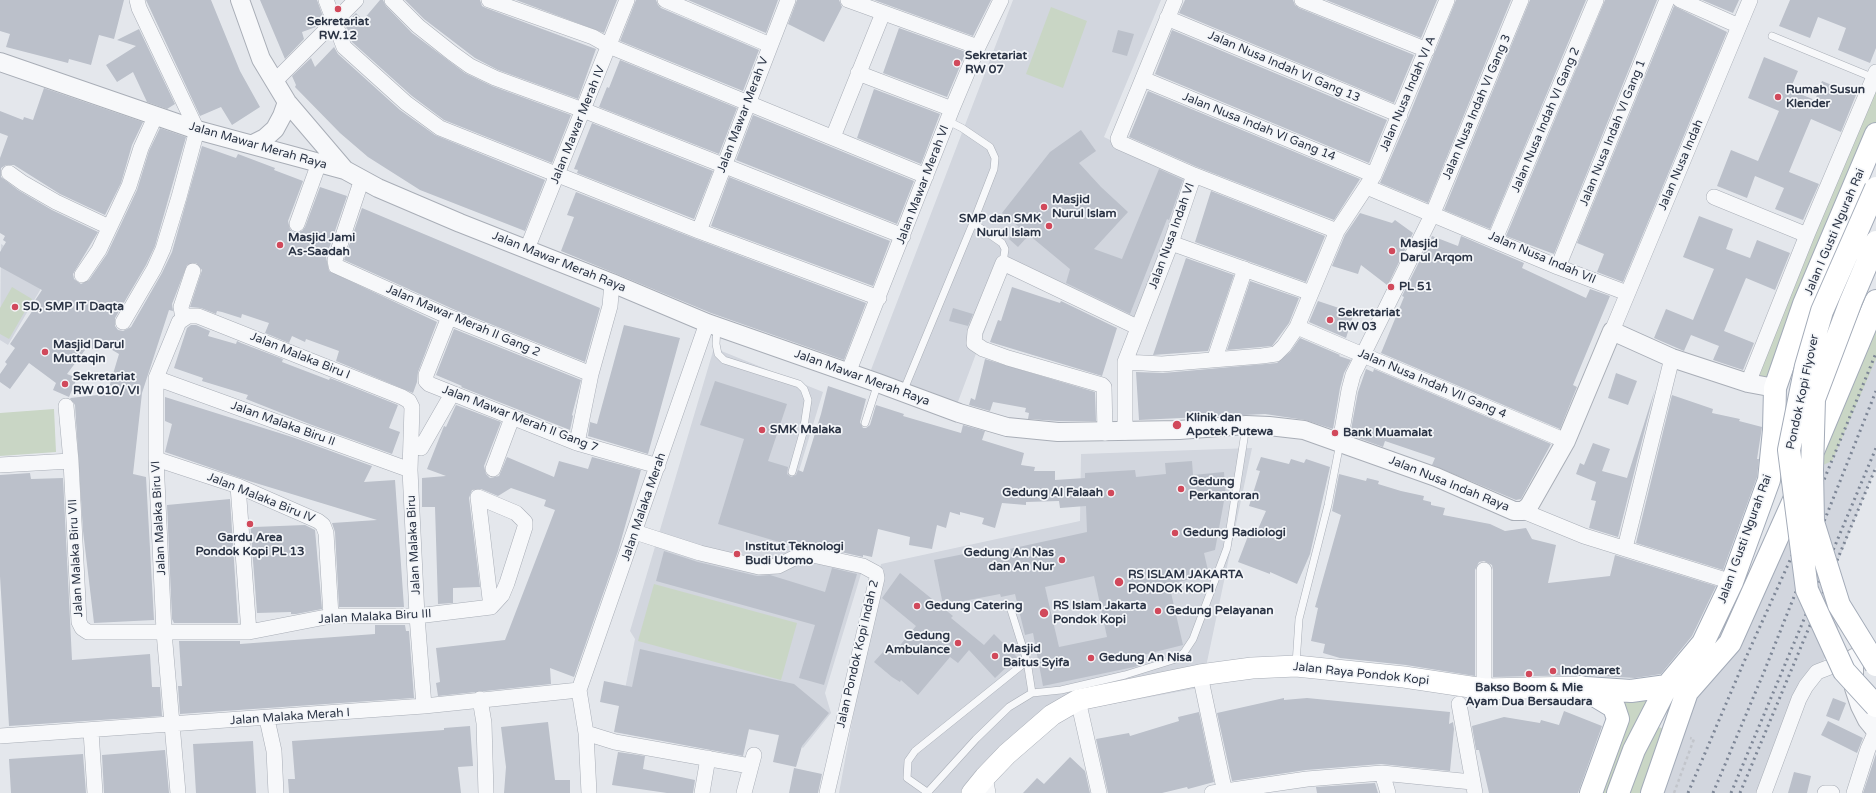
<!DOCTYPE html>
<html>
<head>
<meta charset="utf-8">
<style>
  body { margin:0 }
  canvas { display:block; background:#e4e7ec }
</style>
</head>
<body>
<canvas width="1876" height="793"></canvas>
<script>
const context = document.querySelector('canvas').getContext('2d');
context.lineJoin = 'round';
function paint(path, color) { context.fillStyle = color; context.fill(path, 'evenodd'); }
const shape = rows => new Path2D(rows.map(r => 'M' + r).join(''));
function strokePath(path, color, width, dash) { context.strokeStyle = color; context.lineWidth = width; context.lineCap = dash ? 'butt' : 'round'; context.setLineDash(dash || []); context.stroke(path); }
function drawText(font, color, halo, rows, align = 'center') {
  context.font = font + ' "Varela Round",sans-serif'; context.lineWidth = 3.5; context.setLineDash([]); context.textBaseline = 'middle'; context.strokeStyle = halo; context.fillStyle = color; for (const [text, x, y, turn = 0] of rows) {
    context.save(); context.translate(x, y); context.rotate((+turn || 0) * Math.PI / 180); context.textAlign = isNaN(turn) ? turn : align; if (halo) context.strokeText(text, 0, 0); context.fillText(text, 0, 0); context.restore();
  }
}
paint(shape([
  [1013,0,1161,0,1104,137,1189,178,1134,321,1006,274,956,407,869,375],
  [1,244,50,273,8,345,0,340],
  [714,348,823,392,777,543,864,564,825,693,831,713,803,748,787,737,622,704,635,639,630,631],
  [1876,359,1876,467,1831,579,1844,613,1767,793,1652,793,1700,675],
  [1252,448,1207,662,1204,687,1086,709,1036,722,975,793,839,793,881,564,1080,521,1081,454]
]), '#d2d6de');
paint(shape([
  [1051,7,1087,21,1063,88,1026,74],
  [1876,72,1876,134,1775,388,1748,383],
  [12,287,32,299,9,339,0,334,0,308],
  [1876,301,1876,359,1832,461,1812,470],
  [54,409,56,452,0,456,0,413],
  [654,584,797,623,781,680,638,641],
  [1667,686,1648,724,1675,732,1652,793,1591,793,1614,707,1631,691]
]), '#c9d6c5');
paint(shape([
  [0,0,124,0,114,39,99,35,91,65,69,59,68,63,6,47,10,34,0,31],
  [146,0,211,0,240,71,260,107,232,125,221,107,200,116],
  [260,0,317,0,324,19,316,27,302,32,304,39,285,59],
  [380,0,383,0,386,6,412,33,465,73,492,86,571,115,552,163,444,120,412,96,352,42,345,24,356,13,363,20],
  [405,0,480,0,482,6,486,8,596,49,578,99,498,70,475,58,424,19],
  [516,0,617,0,604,33],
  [636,0,656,0,658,5,661,8,759,50,743,91,620,41],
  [688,0,778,0,766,33],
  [797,0,839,0,842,7,824,42,788,24],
  [874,0,991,0,973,36],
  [1185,0,1293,0,1295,5,1299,8,1414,55,1394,103,1179,13],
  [1326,0,1437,0,1421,38],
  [1456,0,1511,0,1428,203,1380,183,1408,118],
  [1530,0,1586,0,1490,229,1444,210],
  [1605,0,1657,0,1554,254,1506,236],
  [1702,0,1739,0,1733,13],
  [1790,0,1876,0,1876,48,1870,63,1838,50,1846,28,1818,17,1810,38,1779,26],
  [1674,6,1727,32,1623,282,1597,272,1604,254,1577,243],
  [899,28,966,52,947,97,883,73],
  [139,29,175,104,167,109,147,102,133,72,117,82,106,65,136,46,117,40],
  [1118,30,1134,34,1127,56,1112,52],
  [1172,30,1387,120,1369,163,1155,74],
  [334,47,338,54,400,110,435,135,545,180,525,231,420,190,368,157,340,133,295,87,296,85,292,76,311,58,315,67],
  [1764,57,1798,71,1790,90,1815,100,1822,81,1856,95,1841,132,1811,119,1803,138,1789,172,1819,184,1803,220,1775,209,1784,188,1755,176,1747,198,1717,186,1731,150,1758,161,1779,111,1748,98],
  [620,60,737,108,719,154,599,107,607,87,609,88],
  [44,88,143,122,132,145,121,183,105,215,60,194,14,165,6,165,1,168,1,177,18,190,52,210,98,232,73,274,74,279,81,284,89,280,107,254,137,190,149,151,160,128,186,137,155,246,146,265,115,318,115,326,118,330,123,331,131,327,162,273,172,252,202,146,236,158,238,154,275,168,274,170,303,181,288,221,290,229,294,233,302,231,305,227,320,187,347,196,326,257,329,271,437,322,418,372,417,382,413,393,336,361,339,351,306,339,305,342,292,336,289,343,265,333,269,323,242,314,241,318,222,312,217,311,216,314,201,308,190,307,202,270,196,263,187,265,172,304,173,311,169,310,142,393,133,474,146,477,154,620,94,623,83,531,75,405,70,398,107,394,119,354,97,341,93,349,88,346,67,374,77,378,69,397,53,390,56,383,29,363,10,389,0,382,0,374,7,364,5,362,15,348,10,344,35,307,32,305,42,290,0,267,0,252,6,242,3,240,5,236,0,233,0,158,8,136,0,133,0,111,23,120,24,117,33,120],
  [874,89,940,114,921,164,857,138],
  [1148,91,1360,179,1334,220,1197,167,1129,137],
  [753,115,914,181,897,224,736,160],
  [592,123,713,171,694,219,577,173,578,170,574,169],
  [1081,130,1096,151,1079,163,1101,187,1128,212,1094,249,1122,259,1159,169,1183,180,1169,220,1167,219,1130,314,1066,283,1070,269,1029,235,1018,247,1009,239,1019,227,1002,213,1050,152],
  [729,177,890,241,873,286,711,226],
  [1211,191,1325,236,1306,282,1195,242],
  [576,192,696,239,866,303,844,360,711,313,561,251,574,217,567,215],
  [362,208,600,308,585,362,453,309,344,260],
  [1360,213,1392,223,1395,220,1413,233,1386,289,1387,285,1361,265,1358,274,1332,266,1345,235],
  [1699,216,1733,229,1726,249,1750,258,1757,240,1790,253,1775,290,1746,278,1724,331,1754,343,1743,370,1713,360,1719,346,1691,335,1684,351,1654,338,1666,309,1693,320,1714,269,1683,257],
  [1432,236,1458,246,1461,236,1524,263,1522,268,1586,298,1590,289,1610,296,1573,385,1577,387,1560,429,1381,353,1404,297,1402,296],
  [1186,258,1234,275,1208,351,1153,355],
  [1250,281,1299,298,1289,323,1272,346,1227,350],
  [1012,287,1060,303,1061,301,1117,328,1102,376,990,342,998,320,1001,321],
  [1318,301,1354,313,1346,338,1309,322],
  [953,308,973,314,968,326,949,321],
  [191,325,196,325,210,331,208,336,236,344,237,341,241,343,283,359,282,362,329,380,330,378,398,405,389,428,400,432,392,454,312,425,246,399,248,395,202,381,203,378,174,368,187,328],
  [624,325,680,338,648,454,588,436,590,422,597,424],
  [454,329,581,380,572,415,573,416,570,430,461,387,462,386,436,375],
  [1300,338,1340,355,1339,356,1351,360,1344,373,1340,388,1333,429,1305,420,1265,414,1139,420,1136,372,1163,373,1277,363,1290,352],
  [985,359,1095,392,1096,421,1058,421,1028,419,1029,413,1025,412,1026,408,993,402,990,411,969,405,971,398,975,400],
  [1366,369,1373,372,1374,369,1551,444,1521,499,1516,500,1432,465,1435,458,1385,441,1383,447,1350,435,1358,392],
  [1616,373,1637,381,1628,405,1608,398],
  [715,381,787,404,768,461,788,467,787,474,791,477,796,475,798,470,803,472,821,414,828,386,866,399,860,422,863,428,866,428,870,425,876,405,904,414,903,416,961,433,963,425,985,431,982,440,1024,453,1021,465,1035,467,1034,471,1055,471,1055,480,1085,478,1085,473,1135,470,1136,477,1166,474,1165,463,1192,461,1193,475,1224,472,1226,500,1224,501,1215,550,1204,553,1209,575,1169,584,1183,645,1143,655,1145,664,1134,667,1043,686,1033,633,1025,635,1015,594,1001,597,1000,594,943,605,934,560,989,549,987,554,1087,532,1086,506,1060,508,1059,501,1026,502,1026,505,1002,503,995,528,982,524,984,518,960,512,960,515,950,512,946,528,937,525,932,549,909,545,910,537,878,529,872,557,863,555,863,557,810,545,796,547,718,524,744,439,700,425],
  [1094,576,1107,637,1059,647,1045,587],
  [1655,389,1618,537,1589,528,1596,501,1591,500,1596,482,1576,474,1580,463,1584,465,1593,443,1610,449,1602,471,1627,478],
  [1672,395,1713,409,1712,413,1740,419,1739,421,1762,427,1757,459,1759,459,1757,477,1723,570,1636,543],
  [165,397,292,437,372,466,364,482,395,480,404,607,339,607,335,532,332,523,377,520,249,481,165,452,172,424,165,421],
  [456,405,501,422,484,466,486,474,490,478,499,476,507,457,554,477,559,461,588,469,592,457,641,470,618,551,574,677,550,668,551,684,438,696,436,683,440,682,436,648,505,640,555,510,544,506,546,500,511,488,498,496,481,489,472,490,469,498,480,587,453,588,453,603,438,604,435,507,422,507,422,478,446,476,427,469,444,426,446,427],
  [1261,457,1289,464,1291,459,1304,463,1306,459,1330,467,1310,554,1297,584,1270,572,1270,574,1238,562,1248,536,1254,538,1266,511,1249,506,1260,471,1256,470],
  [30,473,31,479,63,478,72,660,150,654,152,687,160,687,162,716,9,726,0,576,0,475],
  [1339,474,1366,481,1367,478,1379,481,1378,484,1401,491,1424,496,1423,500,1431,502,1431,505,1445,508,1443,515,1490,524,1505,531,1526,528,1532,539,1556,545,1548,583,1610,576,1615,555,1716,586,1692,636,1661,674,1635,678,1581,675,1493,677,1493,570,1492,565,1484,561,1479,562,1475,570,1475,676,1406,665,1340,658,1323,653,1325,644,1311,641,1318,608,1315,607,1341,515,1332,511],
  [230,499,238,623,174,623,172,619,167,505],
  [250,521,254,521,254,527,305,525,315,530,322,609,296,614,291,614,291,612,257,613],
  [664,551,698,562,757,576,770,575,825,592,832,568,857,574,824,685,799,678,815,625,656,581],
  [900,573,953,616,951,618,984,645,994,634,1017,657,995,678,969,650,958,663,950,657,918,695,901,680,900,682,892,677,874,662,891,643,897,649,916,626,882,598],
  [375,625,405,625,406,631,409,631,414,698,180,714,178,686,182,686,179,641,240,641,240,644,375,634],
  [640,649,794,684,829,713,802,746,796,767,773,762,779,735,749,729,743,756,614,732,619,706,600,702,604,681,632,687],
  [1284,698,1284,700,1307,698,1450,712,1449,724,1453,722,1454,729,1450,771,1381,764,1306,770,1232,781,1217,713],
  [1833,698,1846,703,1839,721,1826,716],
  [1564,711,1602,726,1578,793,1489,793,1479,750,1476,750,1472,726,1504,717,1540,723,1541,720,1559,725],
  [1199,712,1214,782,1188,789,1187,787,1162,793,1108,793,1096,739,1129,733,1130,736,1179,721,1178,717],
  [1828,721,1863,738,1857,753,1821,735],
  [548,722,555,780,570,780,570,793,504,793,506,767,501,727],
  [470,726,473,766,458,767,461,793,289,793,288,779,295,779,292,741,444,730,444,728],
  [253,741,256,793,196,793,193,744],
  [165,750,169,793,104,793,102,755],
  [618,752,645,756,643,769,695,780,693,793,667,793,612,785],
  [83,754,86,793,11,793,9,759],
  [1876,754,1876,793,1863,793],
  [1070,757,1085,771,1090,793,1023,793,1037,778,1044,784],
  [794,768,822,774,818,793,789,793],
  [1794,772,1811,776,1807,793,1788,793],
  [1375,783,1378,793,1317,793,1316,787]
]), '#bbc0ca');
const service = shape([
  [1772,36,1874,78],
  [973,223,1002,243,1005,249,1003,263],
  [717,327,716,344,718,354,724,360,799,384,804,389,808,400,803,433,792,472],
  [903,392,973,223,994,169,995,158,990,147,962,128,948,121],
  [865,423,878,383],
  [1027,661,1032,693],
  [1296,664,1299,619,1328,505,1340,443],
  [927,792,907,778,908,761,915,751,1027,661,1011,610],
  [927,793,976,739,1009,707,1032,693,1061,690,1125,675,1179,658,1185,651,1193,639,1227,548,1246,426]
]);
const minor = shape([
  [326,0,344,47,406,103,440,128,699,231,879,298],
  [392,0,418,26,452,53,470,66,495,78,583,110,903,236],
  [489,0,593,37,609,46,926,176],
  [665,0,770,45],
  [848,0,978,47],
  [1302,0,1427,50],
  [1680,0,1739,26],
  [1167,18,1400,115],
  [858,73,952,109],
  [1143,79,1374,175],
  [275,81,356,0],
  [833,137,883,13],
  [9,173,23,183,56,202,109,227],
  [1194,175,1337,231],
  [362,179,335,260,336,266,449,317,591,374],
  [1367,187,1558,267,1627,293],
  [1714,197,1807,235],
  [297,224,319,163],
  [699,231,788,0],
  [1495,239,1596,0],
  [1171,243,1311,293],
  [527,249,627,0],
  [1558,267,1667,0],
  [82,275,99,250,129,186,141,148,156,115],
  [449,317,426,375,426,381,429,384,577,443,658,466],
  [183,318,181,307,193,271],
  [123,322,154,269,163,249,179,197,197,130,139,8,137,0],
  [1297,327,1566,441],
  [1612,331,1750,0],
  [1215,358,1245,269],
  [1125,362,1162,364,1262,356,1276,354,1284,346,1297,327,1337,231,1374,175,1447,0],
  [848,373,952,109,978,47,1001,0],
  [156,378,410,470],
  [1748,383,1807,235,1876,72],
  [66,406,71,461,79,622,82,628,88,632,249,632,331,616,417,616,491,607,502,595,507,583,525,527,525,522,516,513,478,497,491,607],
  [1125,432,1125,362,1171,243,1194,175,1119,142,1118,139,1175,0],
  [1105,433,1104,387,1102,385,1008,358,983,349,974,343,975,332,1003,263,1137,327],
  [1340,442,1349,390,1353,375,1433,213,1521,0],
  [577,443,591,374,610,306,612,283],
  [421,448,452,394],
  [156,459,238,486,318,521,323,525,326,533,331,616],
  [0,465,71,461],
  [493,469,512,418],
  [238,486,249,632],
  [1523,511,1584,536,1732,582],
  [635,532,700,553,759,567,778,566,798,556,808,554,863,566,876,573,877,578,827,793],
  [1625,548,1672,358],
  [1200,675,1225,793],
  [1484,689,1484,570],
  [480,699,484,723,486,793],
  [1078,700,1099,793],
  [1459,704,1475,793],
  [267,719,274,751,276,793],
  [91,731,95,793],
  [586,733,615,742,750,766],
  [0,736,424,706,579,690],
  [1382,773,1388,793],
  [985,777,988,793],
  [178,793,164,632,156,459,156,378,179,322,188,316,198,316,402,397,409,401,412,407,410,470,417,616,424,706],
  [589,793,586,733,579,690,707,323],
  [702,793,708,758],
  [744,793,754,755],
  [1212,793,1307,779,1382,773,1472,782],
  [1764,793,1799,699,1806,686,1817,672,1848,660],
  [1825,793,1832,793],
  [1854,793,1868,749,1876,731]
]);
const tertiary = shape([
  [240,0,261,59,287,102,345,170],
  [0,62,197,130,345,170,378,188,460,223,612,283,707,323,878,383,959,413,1007,427,1058,432,1179,430,1246,425,1269,426,1304,430,1436,477,1514,511,1523,511,1529,506,1566,441,1612,331,1672,358,1748,383,1775,388],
  [253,144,265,138,275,129,282,116,287,102],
  [1876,652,1865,653,1854,658,1854,688,1860,706,1867,720,1876,731]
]);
const secondary = shape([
  [972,793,985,777,1007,754,1052,715,1078,700,1200,675,1252,668,1296,666,1404,677,1484,689,1581,687]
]);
const primary = shape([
  [1814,449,1876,301],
  [1581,687,1614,707,1618,719,1591,793],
  [1586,688,1631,691,1667,686],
  [1618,793,1634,750,1667,686,1703,643,1732,582,1769,480,1774,430,1775,388,1804,304,1876,134],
  [1652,793,1687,692,1730,643,1798,491]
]);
strokePath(service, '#a9aeb7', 8);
strokePath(minor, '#a9aeb7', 16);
strokePath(tertiary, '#a9aeb7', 20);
strokePath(secondary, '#a9aeb7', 22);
strokePath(primary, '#a3abb8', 24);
strokePath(shape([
  [1674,793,1694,739,1690,738]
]), '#c2c5cb', 2.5, [3, 3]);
strokePath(service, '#f7f8fa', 7);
strokePath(minor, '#f7f8fa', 15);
strokePath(tertiary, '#f7f8fa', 18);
strokePath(secondary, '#fff', 21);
strokePath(primary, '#fff', 22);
strokePath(shape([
  [1688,793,1743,664,1801,536,1876,353],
  [1713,793,1764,672,1876,391],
  [1731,793,1876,448],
  [1740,793,1876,467]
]), '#7d8696', 3, [2, 4]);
const primaryBridge = shape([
  [1876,188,1822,311,1806,366,1789,450,1807,590,1844,671,1876,706],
  [1876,242,1851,301,1814,399,1812,470,1813,522,1839,605,1876,665]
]);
strokePath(primaryBridge, '#a3abb8', 24, []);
strokePath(primaryBridge, '#fff', 22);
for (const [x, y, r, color] of [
  [338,9,4,"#d1495b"],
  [957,63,4,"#d1495b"],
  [1778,97,4,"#d1495b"],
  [1044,207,4,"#d1495b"],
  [1049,226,4,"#d1495b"],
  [280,245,4,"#d1495b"],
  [1392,251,4,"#d1495b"],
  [1391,287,4,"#d1495b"],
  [15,307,4,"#d1495b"],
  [1330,320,4,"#d1495b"],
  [45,352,4,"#d1495b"],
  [65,384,4,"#d1495b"],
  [1177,425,5,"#d1495b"],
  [762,430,4,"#d1495b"],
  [1335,433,4,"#d1495b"],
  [1181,489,4,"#d1495b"],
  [1111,493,4,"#d1495b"],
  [250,524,4,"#d1495b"],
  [1175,533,4,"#d1495b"],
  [737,554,4,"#d1495b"],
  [1062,560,4,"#d1495b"],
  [1119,582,5,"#d1495b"],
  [917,606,4,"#d1495b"],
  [1158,611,4,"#d1495b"],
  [1044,613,5,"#d1495b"],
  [958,643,4,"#d1495b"],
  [995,656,4,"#d1495b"],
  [1091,658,4,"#d1495b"],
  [1553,671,4,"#d1495b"],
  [1529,674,4,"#d1495b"]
]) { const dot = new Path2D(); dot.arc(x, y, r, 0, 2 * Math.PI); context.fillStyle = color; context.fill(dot); strokePath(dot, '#f4f6f9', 1.5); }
drawText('bold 12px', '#2b3445', '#f4f6f9', [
  ["Sekretariat",338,22,"center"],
  ["RW.12",338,36,"center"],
  ["Sekretariat",965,56],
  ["RW 07",965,70],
  ["Rumah Susun",1786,90],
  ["Klender",1786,104],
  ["Masjid",1052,200],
  ["Nurul Islam",1052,214],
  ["SMP dan SMK",1041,219,"right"],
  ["Nurul Islam",1041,233,"right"],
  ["Masjid Jami",288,238],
  ["As-Saadah",288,252],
  ["Masjid",1400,244],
  ["Darul Arqom",1400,258],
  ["PL 51",1399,287],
  ["SD, SMP IT Daqta",23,307],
  ["Sekretariat",1338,313],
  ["RW 03",1338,327],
  ["Masjid Darul",53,345],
  ["Muttaqin",53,359],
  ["Sekretariat",73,377],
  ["RW 010/ VI",73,391],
  ["Klinik dan",1186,418],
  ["Apotek Putewa",1186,432],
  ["SMK Malaka",770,430],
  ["Bank Muamalat",1343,433],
  ["Gedung",1189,482],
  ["Perkantoran",1189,496],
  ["Gedung Al Falaah",1103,493,"right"],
  ["Gedung Radiologi",1183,533],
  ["Gardu Area",250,538,"center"],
  ["Pondok Kopi PL 13",250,552,"center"],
  ["Institut Teknologi",745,547],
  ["Budi Utomo",745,561],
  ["Gedung An Nas",1054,553,"right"],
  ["dan An Nur",1054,567,"right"],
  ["RS ISLAM JAKARTA",1128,575],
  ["PONDOK KOPI",1128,589],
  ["Gedung Catering",925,606],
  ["RS Islam Jakarta",1053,606],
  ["Pondok Kopi",1053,620],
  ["Gedung Pelayanan",1166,611],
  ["Gedung",950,636,"right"],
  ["Ambulance",950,650,"right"],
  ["Masjid",1003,649],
  ["Baitus Syifa",1003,663],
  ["Gedung An Nisa",1099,658],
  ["Indomaret",1561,671],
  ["Bakso Boom & Mie",1529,688,"center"],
  ["Ayam Dua Bersaudara",1529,702,"center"]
], 'left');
drawText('12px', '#2b3445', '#f4f6f9', [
  ["Jalan Nusa Indah VI Gang 13",1284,67,23],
  ["Jalan Nusa Indah VI A",1408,94,-67],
  ["Jalan Nusa Indah VI Gang 3",1477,107,-67],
  ["Jalan Mawar Merah V",743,115,-69],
  ["Jalan Nusa Indah VI Gang 2",1546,120,-67],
  ["Jalan Mawar Merah IV",578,125,-68],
  ["Jalan Nusa Indah VI Gang 14",1259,127,22],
  ["Jalan Nusa Indah VI Gang 1",1613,133,-68],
  ["Jalan Mawar Merah Raya",258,146,16],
  ["Jalan Nusa Indah",1681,165,-67],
  ["Jalan Mawar Merah VI",923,185,-69],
  ["Jalan I Gusti Ngurah Rai",1835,232,-67],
  ["Jalan Nusa Indah VI",1172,236,-70],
  ["Jalan Nusa Indah VII",1542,258,23],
  ["Jalan Mawar Merah Raya",559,262,22],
  ["Jalan Mawar Merah II Gang 2",463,321,23],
  ["Jalan Malaka Biru I",300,356,22],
  ["Jalan Mawar Merah Raya",862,378,20],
  ["Jalan Nusa Indah VII Gang 4",1432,384,23],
  ["Pondok Kopi Flyover",1803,392,-78],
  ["Jalan Mawar Merah II Gang 7",520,419,21],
  ["Jalan Malaka Biru II",283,424,20],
  ["Jalan Nusa Indah Raya",1449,484,22],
  ["Jalan Malaka Biru IV",261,498,22],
  ["Jalan Malaka Merah",644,507,-71],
  ["Jalan Malaka Biru VI",159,518,-93],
  ["Jalan I Gusti Ngurah Rai",1745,539,-70],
  ["Jalan Malaka Biru",414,545,-93],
  ["Jalan Malaka Biru VII",76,558,-93],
  ["Jalan Malaka Biru III",375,617,-3],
  ["Jalan Pondok Kopi Indah 2",858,654,-77],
  ["Jalan Raya Pondok Kopi",1361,674,6],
  ["Jalan Malaka Merah I",290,717,-4]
]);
</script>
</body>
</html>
